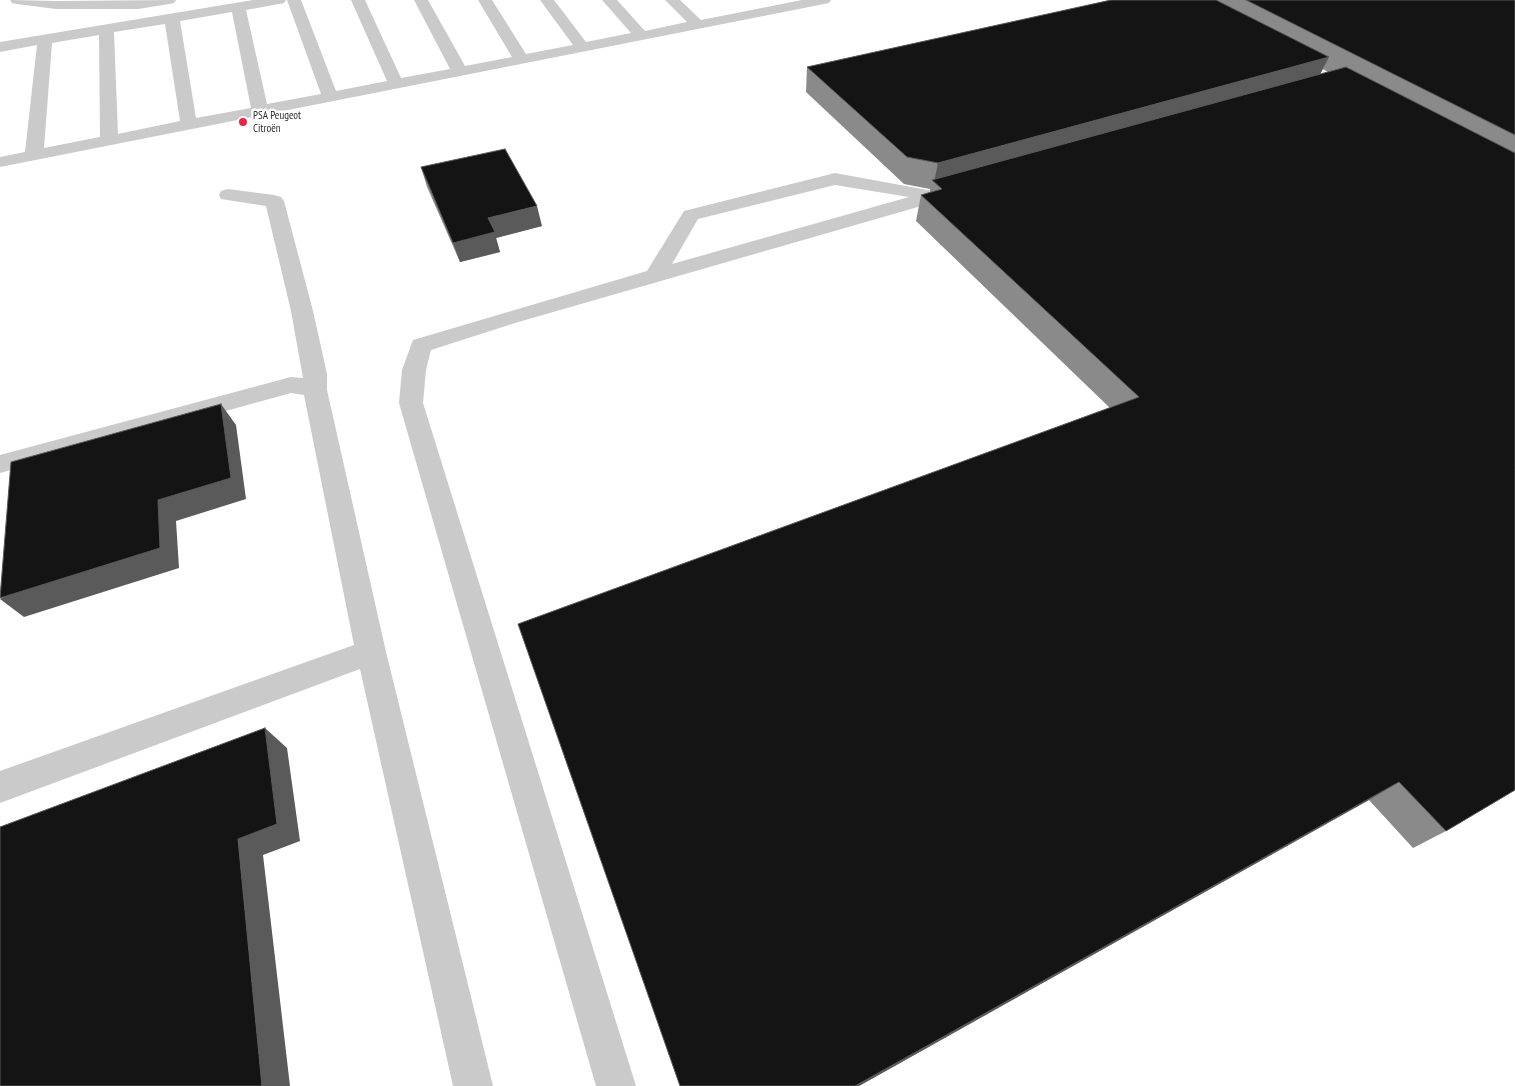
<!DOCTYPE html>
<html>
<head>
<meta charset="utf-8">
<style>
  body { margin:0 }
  canvas { display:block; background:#fff }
</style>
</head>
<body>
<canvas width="1515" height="1086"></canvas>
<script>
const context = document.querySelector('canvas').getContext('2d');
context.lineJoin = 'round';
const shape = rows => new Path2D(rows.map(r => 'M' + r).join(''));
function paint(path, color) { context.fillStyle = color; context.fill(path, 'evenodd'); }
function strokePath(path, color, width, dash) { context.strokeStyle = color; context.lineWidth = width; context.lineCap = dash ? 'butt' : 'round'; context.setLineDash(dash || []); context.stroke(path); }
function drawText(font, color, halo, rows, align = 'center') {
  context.font = font + ' "PT Sans Narrow",sans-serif'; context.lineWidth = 5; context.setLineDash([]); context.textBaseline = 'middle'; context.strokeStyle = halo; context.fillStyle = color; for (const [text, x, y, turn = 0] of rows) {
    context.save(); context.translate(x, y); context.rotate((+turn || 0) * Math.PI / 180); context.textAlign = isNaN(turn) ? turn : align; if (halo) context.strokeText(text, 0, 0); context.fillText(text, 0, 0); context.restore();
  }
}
paint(shape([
  [10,0,56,1,176,0,174,3,169,4,138,9,56,9,17,4,12,3,10,0],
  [253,0,286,0,284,3,279,4,246,10,267,104,321,94,287,0,301,0,336,91,387,81,351,0,365,0,401,78,450,69,414,0,428,0,465,66,512,57,478,0,492,0,526,54,573,45,540,0,554,0,586,42,631,33,602,0,617,0,645,31,687,22,665,0,680,0,701,20,802,0,831,0,829,3,824,4,0,167,0,157,25,152,37,45,0,52,0,42,253,0],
  [232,12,251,108,196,118,180,21,232,12],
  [165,24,180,121,118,134,114,32,165,24],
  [99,35,100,137,44,148,52,43,99,35],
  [835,173,933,191,956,184,963,186,965,190,963,194,515,323,431,350,426,370,423,403,636,1086,596,1086,399,403,402,370,413,340,647,271,684,211,835,173],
  [835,185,909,197,672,264,698,219,835,185],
  [228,189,274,195,281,197,284,201,313,311,327,374,327,390,386,652,493,1086,453,1086,360,669,0,803,0,771,354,645,304,395,291,393,0,473,0,455,291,377,303,378,291,311,266,206,221,199,219,195,221,191,228,189]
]), '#cacaca');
paint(shape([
  [1111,0,1515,0,1515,790,1446,831,1413,848,1369,800,859,1086,680,1086,1110,408,916,221,921,195,930,192,930,189,904,184,806,92,807,67],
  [1323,69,1328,72,1320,74],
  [421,167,542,226,496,238,500,252,460,262,427,187]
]), '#8a8a8a');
paint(shape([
  [1329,57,1316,82,934,182,938,163],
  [537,206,542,226,496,238,500,252,460,262,453,243,488,218],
  [221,404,236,425,246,499,176,521,179,568,24,617,0,599,158,500],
  [265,728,287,748,300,841,263,855,290,1086,262,1086,238,839],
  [1399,782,1369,800,859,1086,855,1086]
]), '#5a5a5a');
const building = shape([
  [1111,0,1216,0,1329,57,938,163,907,157,807,67,1111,0],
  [1246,0,1515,0,1515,135,1246,0],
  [1346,67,1515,153,1515,790,1446,831,1399,782,855,1086,680,1086,518,624,1139,397,921,195,942,189,932,180,1346,67],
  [505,149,537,206,488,218,495,232,453,243,421,167,505,149],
  [221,404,231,478,158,500,160,548,0,598,11,462,221,404],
  [265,728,277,824,238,839,262,1086,0,1086,0,827,265,728]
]);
paint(building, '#141414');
strokePath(building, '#5a5a5a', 1);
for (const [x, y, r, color] of [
  [243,122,5,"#f12142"]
]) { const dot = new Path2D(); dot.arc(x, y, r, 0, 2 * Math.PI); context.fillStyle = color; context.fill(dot); strokePath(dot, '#fff', 2); }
drawText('11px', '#2d2d2d', '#fff', [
  ["PSA Peugeot",253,116],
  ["Citroën",253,129]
], 'left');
</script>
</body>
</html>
